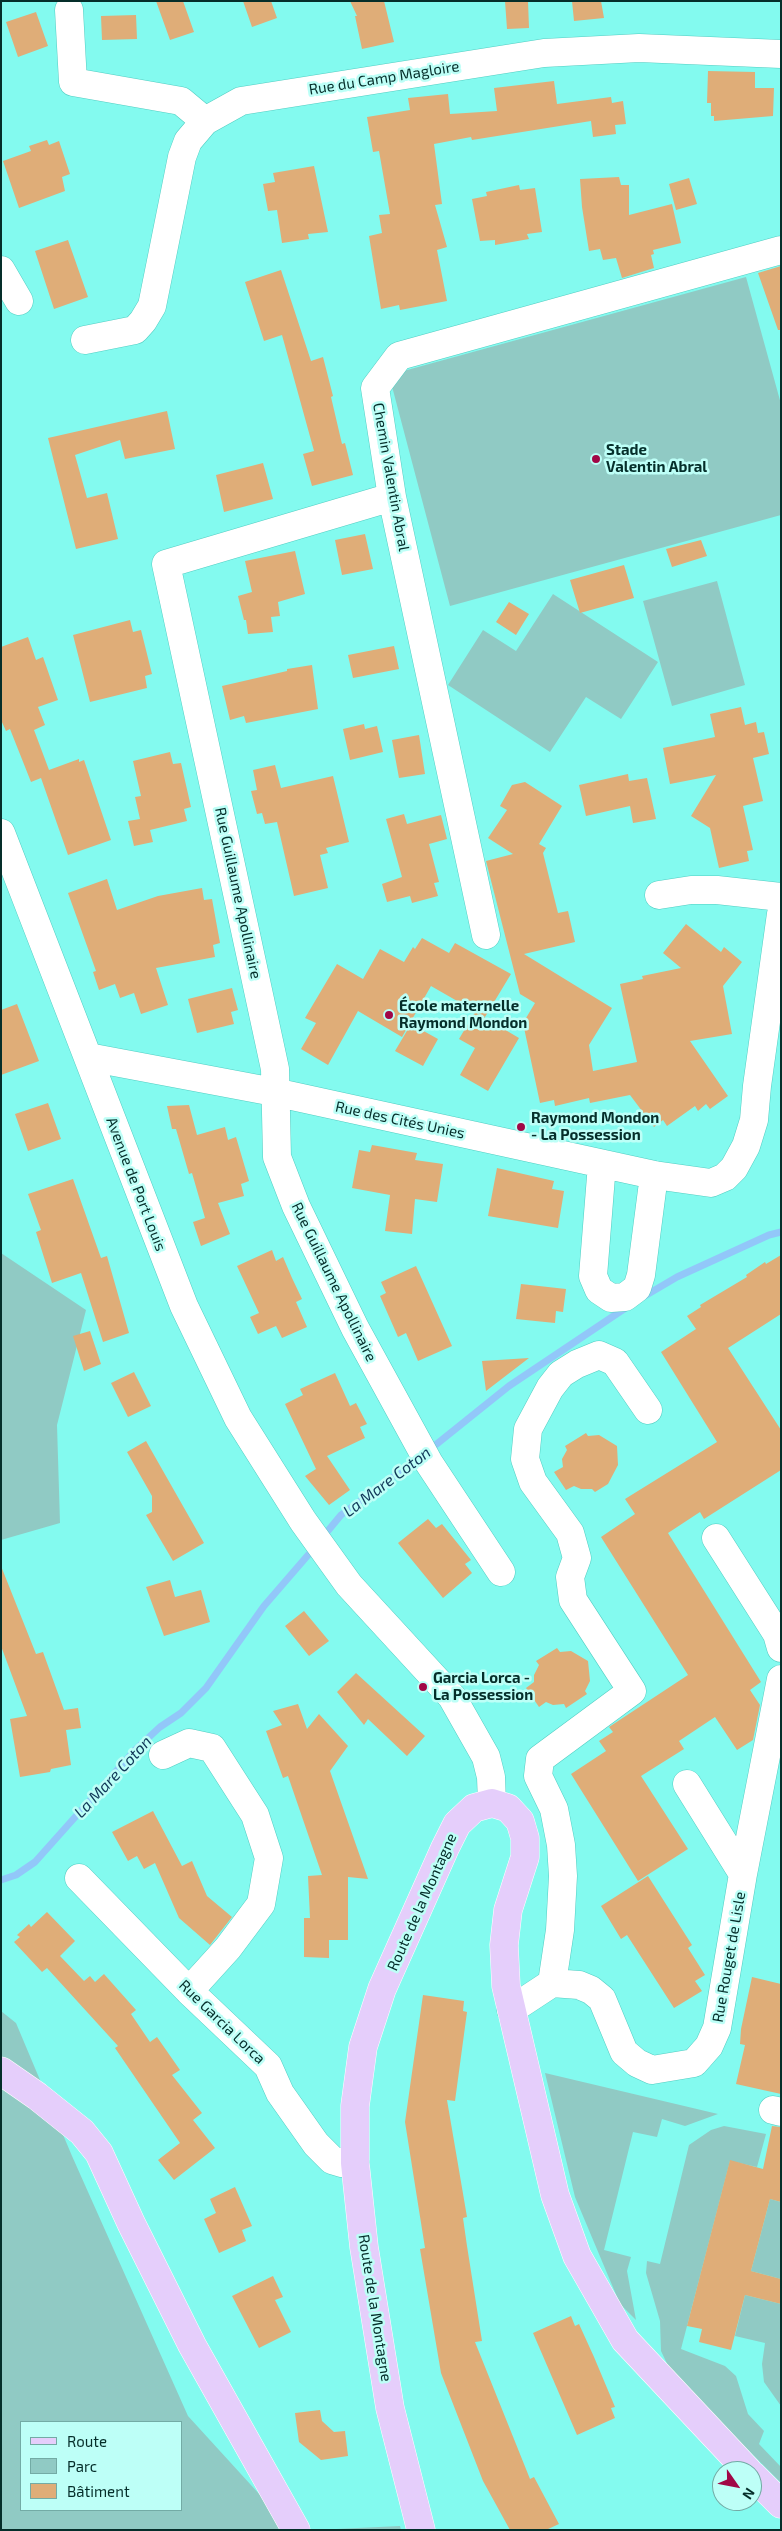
<!DOCTYPE html>
<html>
<head>
<meta charset="utf-8">
<style>
  body { margin:0 }
  #map { position:relative; width:782px; height:2531px; overflow:hidden; background:#83faef; font-family:"Exo 2",sans-serif }
  canvas { display:block }
  .frame { position:absolute; inset:0; border:2px solid #052e2a; pointer-events:none }
  .legend { position:absolute; left:20px; top:2421px; width:162px; height:90px; box-sizing:border-box; background:#bdfff7; border:1px solid #73aba5; margin:0; padding:6px 9px; list-style:none; font-size:15px; color:#052e2a }
  .legend li { display:flex; align-items:center; gap:10px; height:25px }
  .legend b { width:25px; border:1px solid #73aba5 }
  .north { position:absolute; left:712px; top:2461px; width:50px; height:50px; box-sizing:border-box; background:#bdfff7; border:1px solid #73aba5; border-radius:50%; rotate:123deg; font-size:14px; font-weight:700; line-height:20px; text-align:center; color:#052e2a }
  .north::after { content:''; display:block; margin:auto; width:18px; height:22px; background:#a10746; clip-path:polygon(50% 0,100% 100%,50% 72%,0 100%) }
</style>
</head>
<body>
<div id="map">
<canvas width="782" height="2531"></canvas>
<div class="frame"></div>
<ul class="legend">
<li><b style="height:6px;background:#e5cefb"></b>Route</li>
<li><b style="height:14px;background:#90cac4"></b>Parc</li>
<li><b style="height:14px;background:#dfad78"></b>Bâtiment</li>
</ul>
<div class="north">N</div>
</div>
<script>
const context = document.querySelector('canvas').getContext('2d');
context.lineJoin = 'round';
function paint(path, color) { context.fillStyle = color; context.fill(path, 'evenodd'); }
const shape = rows => new Path2D(rows.map(r => 'M' + r).join(''));
function strokePath(path, color, width, dash) { context.strokeStyle = color; context.lineWidth = width; context.lineCap = dash ? 'butt' : 'round'; context.setLineDash(dash || []); context.stroke(path); }
function drawText(font, color, halo, rows, align = 'center') {
  context.font = font + ' "Exo 2",sans-serif'; context.lineWidth = 5; context.setLineDash([]); context.textBaseline = 'middle'; context.strokeStyle = halo; context.fillStyle = color; for (const [text, x, y, turn = 0] of rows) {
    context.save(); context.translate(x, y); context.rotate((+turn || 0) * Math.PI / 180); context.textAlign = isNaN(turn) ? turn : align; if (halo) context.strokeText(text, 0, 0); context.fillText(text, 0, 0); context.restore();
  }
}
paint(shape([
  [746,277,781,404,781,515,450,606,389,375],
  [717,581,745,685,672,706,643,601],
  [553,594,658,662,621,719,586,697,550,752,448,685,483,630,516,651],
  [1,1253,86,1310,57,1425,60,1523,1,1540],
  [1,2011,16,2023,72,2156,188,2416,292,2530,1,2530],
  [21,2422,181,2422,181,2510,21,2510],
  [545,2073,718,2114,685,2126,662,2119,657,2137,633,2132,604,2250,631,2257,627,2271,636,2320,620,2304,575,2197],
  [724,2126,766,2134,757,2167,730,2161,681,2349,725,2366,736,2376,748,2414,764,2431,759,2444,781,2467,781,2483,672,2374,661,2351,660,2321,646,2273,647,2261,660,2264,689,2145,711,2130],
  [770,2199,781,2202,781,2279,751,2271],
  [745,2295,781,2304,781,2406,764,2382,762,2364,765,2343,735,2336],
  [400,2526,401,2530,315,2530]
]), '#90cac4');
strokePath(shape([
  [643,1297,677,1277,769,1235,781,1232],
  [428,1451,509,1386,627,1307],
  [322,1538,341,1515,419,1458],
  [1,1880,16,1875,35,1862,135,1750,160,1727,181,1713,206,1688,264,1606,315,1547]
]), '#92c7f9', 7);
paint(shape([
  [156,1,183,1,194,32,170,40],
  [243,1,271,1,277,18,252,27],
  [350,1,384,1,394,42,362,49,355,16,357,16],
  [505,1,528,1,529,28,507,29],
  [572,1,601,1,604,18,574,21],
  [36,12,48,46,18,57,6,22],
  [136,15,137,39,102,40,101,16],
  [708,71,755,72,755,88,774,88,773,116,714,121,714,116,711,116,711,103,707,103],
  [554,81,557,104,611,97,612,103,623,101,626,124,615,125,616,134,593,137,591,121,472,140,471,137,434,144,442,204,435,205,447,247,437,250,447,301,400,310,399,305,381,309,369,236,382,233,379,215,390,214,379,151,373,152,367,117,410,110,408,98,448,94,450,114,497,111,494,88],
  [47,140,49,145,59,141,70,174,62,177,65,191,19,208,3,161,31,151,29,146],
  [314,166,328,232,308,234,309,239,282,243,277,210,268,211,263,184,275,182,273,173],
  [619,177,621,185,629,185,629,215,672,204,681,243,653,250,654,254,651,255,654,268,622,278,616,258,603,260,600,249,589,251,582,207,580,179],
  [689,178,697,204,676,210,669,184],
  [519,185,520,190,535,188,542,232,527,234,529,239,495,245,495,240,480,241,472,199,487,196,486,192],
  [68,240,88,297,54,309,35,251],
  [781,266,781,330,778,330,758,273],
  [281,270,311,361,323,357,333,396,331,397,342,444,345,443,353,475,312,486,303,454,314,451,282,335,264,341,245,282],
  [167,411,175,449,125,459,120,440,75,455,87,498,107,493,118,539,76,549,48,438],
  [263,463,273,499,224,512,216,475],
  [365,534,373,569,342,575,335,540],
  [701,540,707,556,672,567,666,549],
  [295,551,305,594,278,602,280,616,271,617,273,632,248,634,246,620,244,620,238,596,252,592,245,561],
  [624,565,634,598,580,613,570,580],
  [509,602,529,614,516,635,496,622],
  [130,620,133,632,141,630,152,674,145,676,147,688,90,702,73,635],
  [28,637,36,660,43,657,58,700,38,707,45,725,34,730,49,770,79,759,79,762,84,760,111,840,68,855,41,778,31,782,10,729,6,731,1,720,1,647],
  [394,646,399,669,353,678,348,655],
  [312,665,318,709,246,723,244,716,230,720,222,686,287,671,287,669],
  [741,707,745,725,756,722,758,733,764,732,769,754,753,758,763,801,743,806,753,850,747,851,749,861,719,868,710,828,691,816,716,775,670,784,663,748,715,737,710,714],
  [364,724,365,729,377,726,383,752,350,760,343,729],
  [419,735,425,774,399,778,392,740],
  [170,752,173,764,181,763,191,807,184,809,187,821,150,830,153,842,134,846,128,821,140,819,135,797,141,796,133,761],
  [275,765,281,788,333,776,349,842,326,848,328,853,320,855,328,888,294,896,277,822,265,824,262,813,257,814,251,791,257,790,253,770],
  [628,774,629,781,647,778,656,819,633,823,630,806,586,816,579,785],
  [525,782,562,806,539,844,546,848,543,853,558,913,568,911,575,942,524,954,612,1008,589,1045,593,1071,637,1062,620,984,643,979,642,976,681,968,663,953,686,924,721,952,724,947,742,962,723,986,732,1034,690,1041,728,1096,710,1109,706,1104,698,1111,695,1106,667,1126,663,1120,654,1127,630,1095,590,1103,589,1098,555,1106,554,1100,540,1103,523,1023,535,1003,520,994,486,861,513,854,488,838,507,810,500,806,512,785],
  [404,814,407,824,441,815,447,839,429,844,439,882,434,883,438,896,412,903,410,896,387,902,382,884,402,877,386,819],
  [107,879,117,910,158,896,202,888,204,900,212,899,220,943,213,945,215,957,156,968,168,1005,141,1014,134,993,120,998,115,984,99,990,93,972,96,971,68,893],
  [422,938,449,953,455,943,511,974,485,1017,431,986,402,1037,358,1011,328,1065,301,1049,316,1023,305,1018,337,964,363,979,380,949,404,962,413,947,415,949],
  [232,988,238,1010,231,1012,234,1024,197,1033,188,999],
  [17,1004,39,1061,1,1075,1,1010],
  [475,1012,519,1038,488,1091,460,1075,475,1048,459,1039],
  [411,1024,438,1039,423,1066,395,1051],
  [48,1103,61,1139,28,1151,15,1114],
  [189,1105,197,1135,225,1127,228,1140,236,1137,249,1181,241,1184,244,1196,218,1203,230,1234,201,1246,193,1222,205,1218,192,1173,189,1174,176,1129,172,1129,167,1106],
  [372,1145,417,1153,415,1160,443,1164,437,1202,415,1199,412,1234,385,1231,390,1195,352,1188,359,1150,370,1152],
  [497,1168,554,1181,552,1189,564,1191,558,1228,488,1216],
  [73,1179,101,1258,107,1256,129,1333,103,1342,81,1273,52,1283,36,1232,41,1230,28,1194],
  [272,1250,276,1261,283,1257,292,1278,302,1299,296,1302,307,1327,282,1338,276,1326,258,1334,250,1317,259,1313,237,1266],
  [781,1255,781,1314,728,1348,781,1430,781,1470,704,1519,700,1512,668,1533,761,1682,750,1690,760,1705,753,1740,737,1750,715,1717,679,1741,684,1749,641,1776,688,1849,638,1881,571,1774,606,1751,599,1741,613,1732,609,1727,688,1675,601,1537,635,1514,625,1499,717,1442,661,1352,696,1329,687,1316,701,1307,700,1305,747,1277,746,1275,765,1262,766,1264],
  [416,1266,452,1346,418,1361,406,1333,398,1337,380,1296,386,1293,381,1282],
  [521,1284,566,1289,563,1312,556,1311,555,1323,516,1319],
  [90,1331,101,1364,84,1371,73,1336],
  [529,1358,486,1391,482,1361],
  [134,1372,151,1406,128,1417,111,1383],
  [335,1373,350,1406,356,1403,367,1424,360,1427,365,1438,327,1456,350,1490,329,1505,305,1476,316,1469,285,1404,303,1395,300,1389],
  [586,1433,588,1436,599,1435,617,1446,618,1465,608,1484,595,1492,592,1489,581,1489,574,1486,566,1490,554,1472,563,1467,562,1459,567,1450,565,1446],
  [146,1441,204,1543,173,1561,146,1515,152,1512,152,1496,127,1452],
  [428,1519,436,1528,442,1524,471,1560,465,1564,472,1573,443,1598,398,1543],
  [1,1566,36,1654,43,1652,64,1710,78,1708,81,1728,66,1730,71,1765,51,1769,50,1772,20,1777,10,1719,27,1716,1,1646],
  [170,1580,175,1597,201,1590,210,1622,164,1636,146,1587],
  [304,1611,329,1641,309,1656,285,1626],
  [557,1648,560,1652,571,1651,588,1661,590,1681,585,1691,587,1694,566,1708,564,1704,553,1705,546,1702,539,1707,526,1688,534,1682,534,1675,539,1665,536,1661],
  [356,1673,425,1736,407,1756,368,1719,364,1725,337,1692],
  [298,1704,307,1729,319,1714,348,1746,330,1771,368,1879,348,1877,348,1940,329,1940,329,1958,304,1957,304,1918,310,1918,308,1876,322,1875,288,1776,283,1778,266,1731,282,1725,273,1711],
  [153,1811,182,1866,192,1861,207,1896,232,1917,210,1945,179,1918,155,1863,144,1869,137,1856,128,1861,112,1832],
  [648,1876,692,1945,688,1948,705,1975,695,1981,702,1991,674,2008,627,1935,621,1939,601,1906],
  [47,1912,75,1941,60,1956,84,1981,90,1976,95,1982,104,1974,136,2010,131,2014,150,2042,157,2037,180,2070,172,2075,202,2113,193,2120,215,2148,174,2180,158,2160,180,2143,115,2048,118,2046,47,1968,42,1972,14,1942,20,1937,17,1935,29,1924,31,1927],
  [752,1977,781,1984,781,2094,736,2084,745,2045,740,2044,741,2029],
  [423,1995,464,2001,463,2011,467,2012,455,2101,447,2100,467,2217,463,2218,467,2246,482,2341,475,2342,530,2479,534,2477,559,2524,546,2530,510,2530,483,2481,441,2373,420,2249,425,2248,405,2122],
  [772,2126,781,2127,781,2202,770,2199,751,2271,781,2279,781,2304,745,2295,731,2350,699,2342,702,2329,687,2326,730,2160,763,2169],
  [235,2187,252,2226,242,2230,246,2241,219,2253,204,2219,216,2213,210,2199],
  [273,2276,283,2297,275,2300,291,2332,259,2348,232,2296],
  [571,2316,575,2326,579,2324,594,2357,615,2407,611,2408,615,2418,577,2435,533,2333],
  [320,2410,322,2421,334,2432,345,2431,348,2456,321,2460,299,2442,295,2413]
]), '#dfad78');
const minor = shape([
  [69,10,73,82,181,101,205,121,241,101,544,53,639,48,781,54],
  [1,270,19,301],
  [85,340,135,330,143,321,152,306,182,157,188,141,205,121],
  [392,497,166,564,275,1069,277,1157,296,1206,355,1328,429,1463,501,1572],
  [1,833,184,1306,238,1418,303,1521,349,1585,452,1697,486,1757,491,1777,492,1803],
  [659,895,691,890,717,890,781,897],
  [486,935,392,497,375,388,399,356,781,250],
  [88,1057,274,1092,654,1175,711,1183,725,1177,734,1168,746,1146,754,1120,757,1086,781,914],
  [602,1164,593,1276,599,1290,611,1298,625,1297,637,1288,641,1275,654,1175],
  [716,1538,777,1634,781,1648],
  [163,1755,189,1743,212,1748,255,1815,269,1858,261,1904,228,1948,189,1991],
  [687,1784,743,1874],
  [79,1878,189,1991,268,2066,280,2093,316,2144,332,2160,342,2163,355,2163],
  [552,1983,560,1930,563,1876,561,1845,554,1809,538,1776,540,1759,632,1691,573,1600,570,1577,577,1558,570,1533,533,1482,525,1459,528,1429,550,1388,561,1374,577,1364,599,1355,615,1362,648,1410],
  [552,1983,579,1985,591,1990,602,1999,624,2052,637,2063,652,2070,694,2063,709,2046,717,2028,743,1874,781,1679],
  [511,2010,552,1983],
  [773,2110,781,2112]
]);
const major = shape([
  [1,2071,37,2096,82,2132,99,2153,131,2223,192,2345,296,2530],
  [752,2475,781,2504],
  [421,2530,390,2408,364,2247,355,2163,355,2106,363,2047,382,1989,445,1848,457,1824,474,1808,492,1803,508,1808,520,1821,525,1838,525,1857,508,1910,504,1945,506,1986,555,2195,577,2256,625,2340,748,2471]
]);
strokePath(minor, '#52cdc2', 29);
strokePath(major, '#fff', 29);
strokePath(minor, '#fff', 28);
strokePath(major, '#e5cefb', 28);
for (const [x, y, r, color] of [
  [596,459,5,"#a10746"],
  [389,1015,5,"#a10746"],
  [521,1127,5,"#a10746"],
  [423,1687,5,"#a10746"]
]) { const dot = new Path2D(); dot.arc(x, y, r, 0, 2 * Math.PI); context.fillStyle = color; context.fill(dot); strokePath(dot, '#bdfff7', 2); }
drawText('15px', '#052e2a', '#bdfff7', [
  ["Rue du Camp Magloire",384,78,-9],
  ["Chemin Valentin Abral",391,477,80],
  ["Rue Guillaume Apollinaire",238,893,78],
  ["Rue des Cités Unies",400,1120,12],
  ["Avenue de Port Louis",136,1184,69],
  ["Rue Guillaume Apollinaire",334,1282,64],
  ["Route de la Montagne",422,1902,-66],
  ["Rue Rouget de Lisle",729,1957,-80],
  ["Rue Garcia Lorca",222,2022,44],
  ["Route de la Montagne",375,2308,81]
]);
drawText('bold 15px', '#052e2a', '#bdfff7', [
  ["Stade",606,450],
  ["Valentin Abral",606,467],
  ["École maternelle",399,1006],
  ["Raymond Mondon",399,1023],
  ["Raymond Mondon",531,1118],
  ["- La Possession",531,1135],
  ["Garcia Lorca -",433,1678],
  ["La Possession",433,1695]
], 'left');
drawText('italic 16px', '#103858', '#bdfff7', [
  ["La Mare Coton",387,1482,-37],
  ["La Mare Coton",113,1777,-47]
]);
</script>
</body>
</html>
